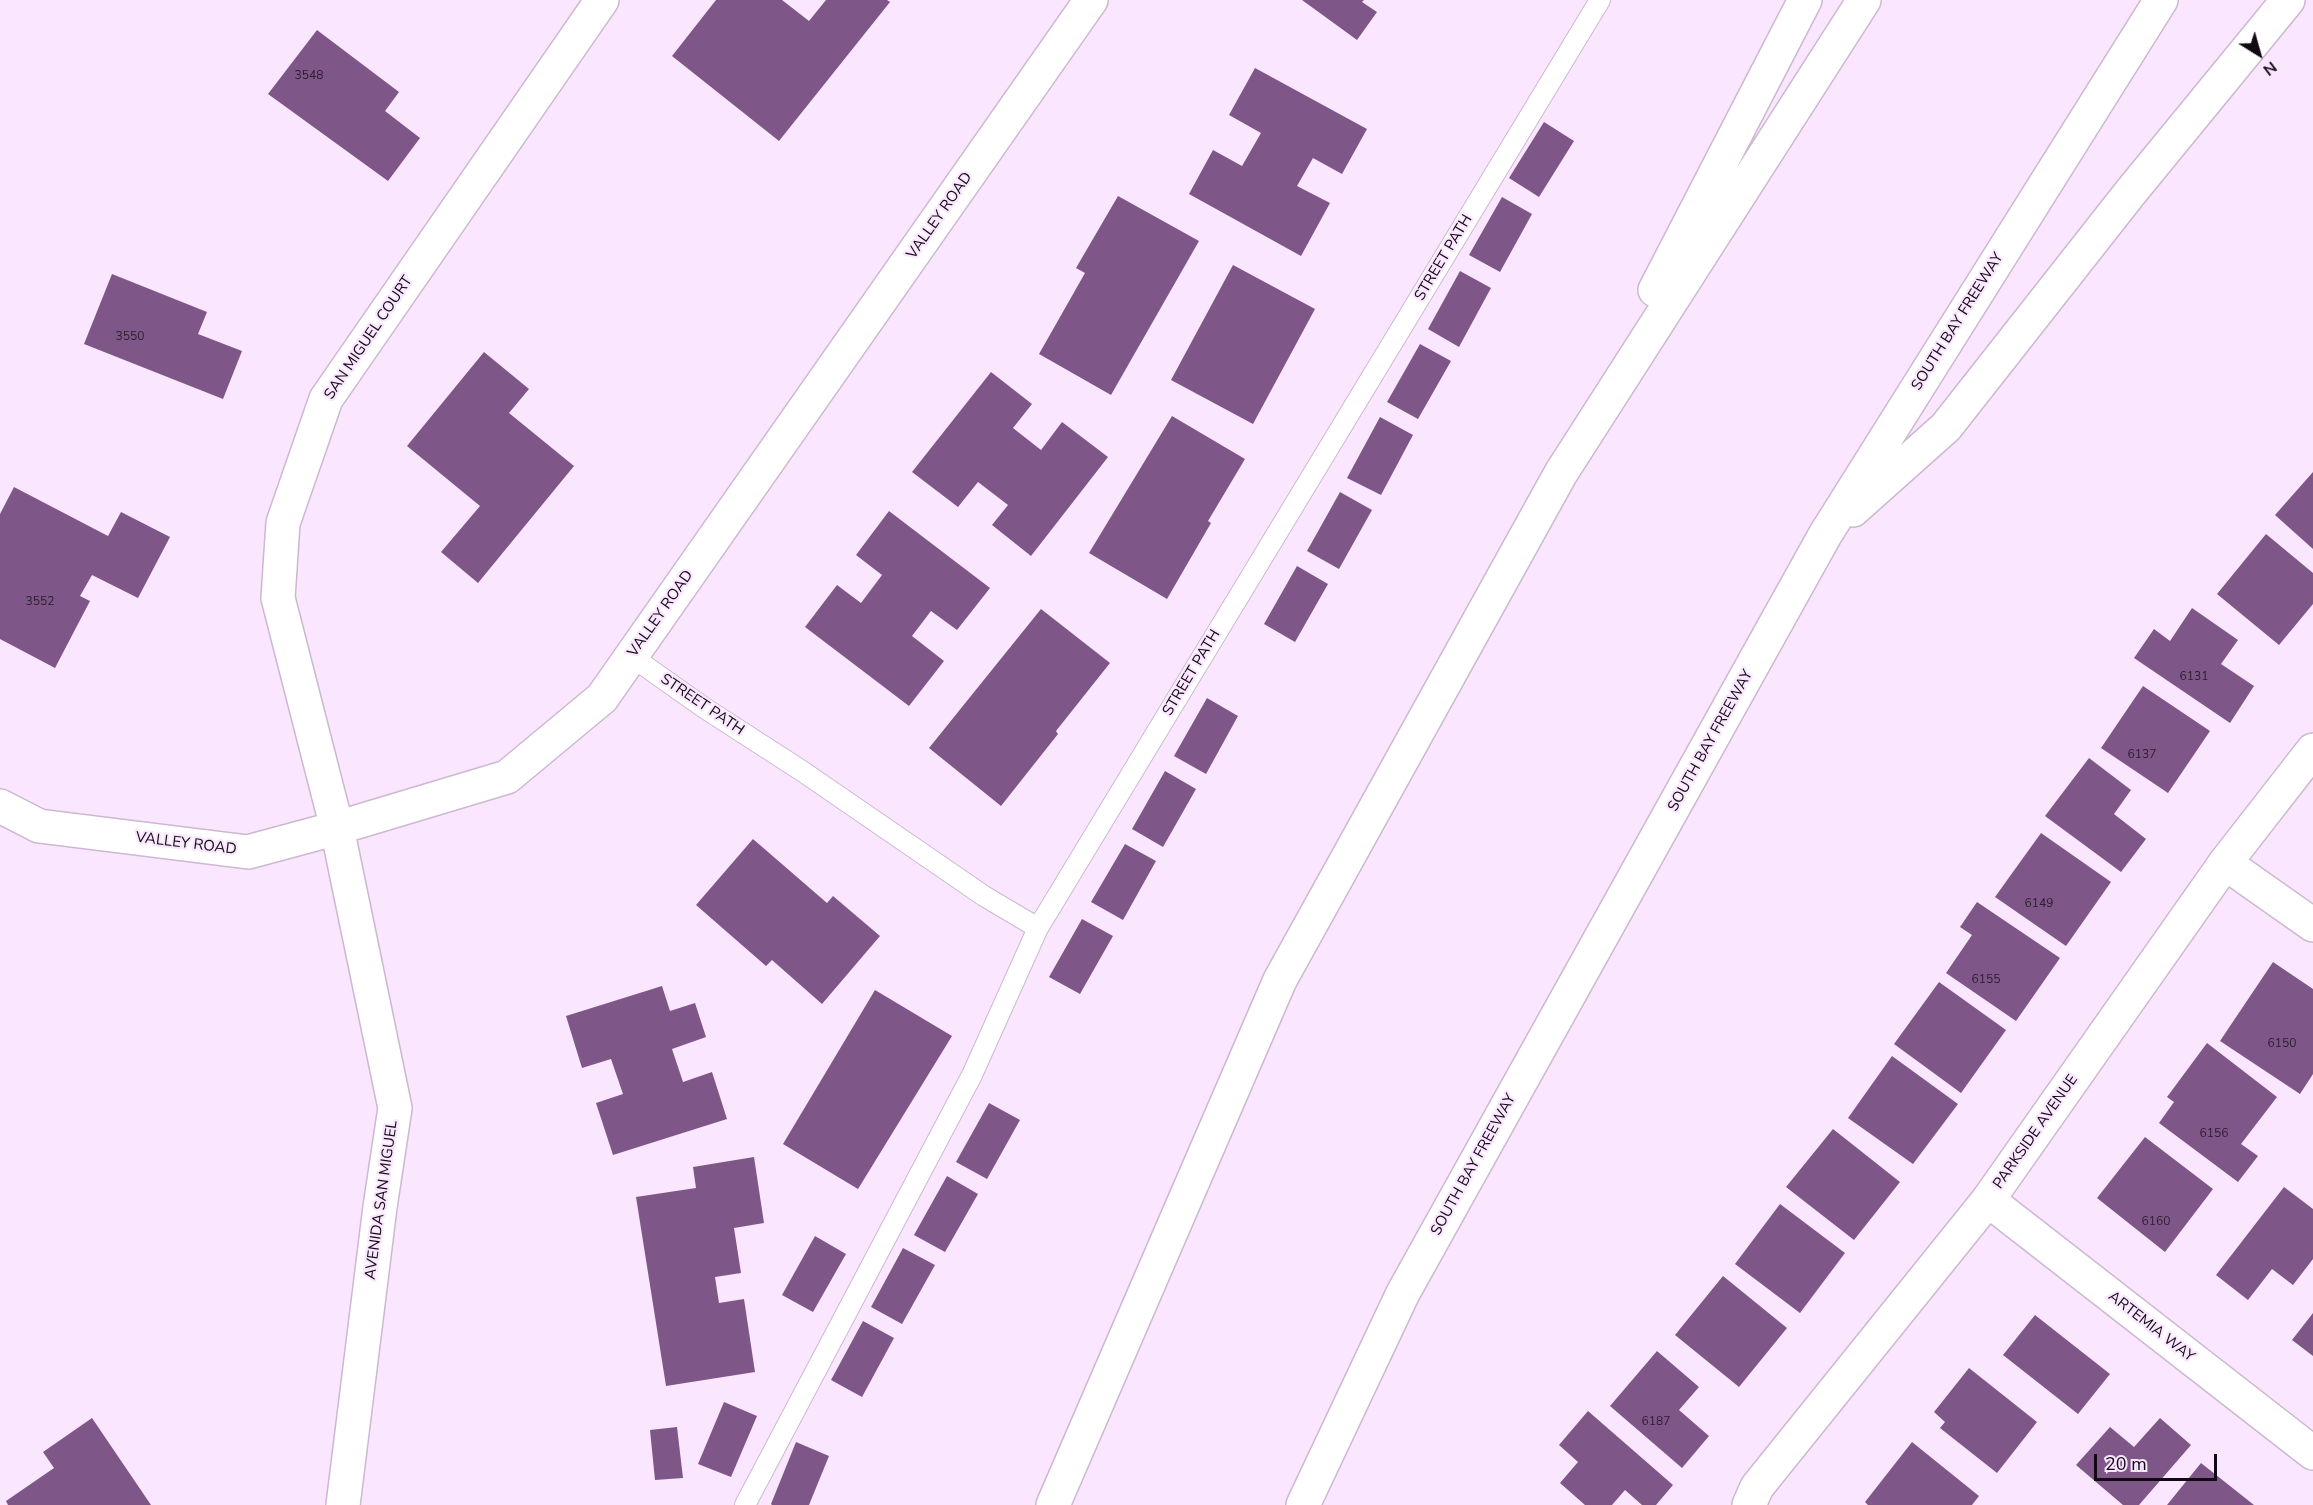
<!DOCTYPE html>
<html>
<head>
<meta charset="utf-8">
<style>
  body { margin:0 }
  #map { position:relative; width:2313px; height:1505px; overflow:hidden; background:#fae6ff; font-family:"Nunito Sans",sans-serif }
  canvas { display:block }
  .north { position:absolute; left:2229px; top:24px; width:60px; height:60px; -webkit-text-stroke:4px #fae6ff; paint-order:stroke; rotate:143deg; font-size:16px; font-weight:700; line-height:24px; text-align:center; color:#110a12 }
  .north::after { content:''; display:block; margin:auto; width:21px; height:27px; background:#110a12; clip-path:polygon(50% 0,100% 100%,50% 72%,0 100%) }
  .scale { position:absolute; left:2094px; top:1454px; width:123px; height:27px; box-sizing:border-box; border:3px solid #110a12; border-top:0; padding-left:8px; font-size:18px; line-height:21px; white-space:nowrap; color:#110a12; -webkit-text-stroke:4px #fae6ff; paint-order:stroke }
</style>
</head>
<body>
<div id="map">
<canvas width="2313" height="1505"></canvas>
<div class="north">N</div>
<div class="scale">20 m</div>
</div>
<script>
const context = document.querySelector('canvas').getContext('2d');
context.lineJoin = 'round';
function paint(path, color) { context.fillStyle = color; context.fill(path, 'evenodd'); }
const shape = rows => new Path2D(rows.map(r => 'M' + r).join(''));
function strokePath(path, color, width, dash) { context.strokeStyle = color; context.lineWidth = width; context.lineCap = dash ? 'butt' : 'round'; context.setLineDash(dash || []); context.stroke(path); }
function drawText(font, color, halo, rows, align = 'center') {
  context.font = font + ' "Nunito Sans",sans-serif'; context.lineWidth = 4.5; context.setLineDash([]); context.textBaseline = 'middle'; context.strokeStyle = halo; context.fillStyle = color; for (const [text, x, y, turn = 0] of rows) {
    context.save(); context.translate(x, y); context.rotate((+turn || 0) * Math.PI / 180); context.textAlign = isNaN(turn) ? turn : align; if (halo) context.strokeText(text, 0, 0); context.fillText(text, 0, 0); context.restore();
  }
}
paint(shape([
  [716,0,782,0,809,21,826,0,887,0,890,2,779,141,672,56],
  [1302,0,1364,0,1362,2,1377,12,1357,40],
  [317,30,399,92,385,111,420,138,388,181,268,94],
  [1255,68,1367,129,1342,174,1313,158,1297,186,1330,203,1301,256,1189,194,1213,150,1242,166,1261,133,1229,115],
  [1544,122,1574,141,1539,197,1509,178],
  [1118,196,1199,241,1111,395,1039,354,1085,273,1076,268],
  [1502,197,1532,214,1500,272,1469,255],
  [1233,265,1315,309,1253,424,1171,380],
  [1460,271,1491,288,1459,347,1428,329],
  [112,274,207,312,198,334,242,351,223,399,84,344],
  [1420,344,1451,361,1418,419,1387,402],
  [484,352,529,389,509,413,574,466,478,583,441,552,480,506,407,446],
  [991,372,1032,404,1013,428,1041,450,1062,422,1108,457,1031,556,992,525,1008,505,978,482,958,507,912,472],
  [1172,416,1245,459,1208,521,1211,523,1167,599,1089,553],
  [1380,417,1413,435,1381,495,1347,478],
  [2313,472,2313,549,2275,515],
  [14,487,108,536,121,512,170,537,138,598,92,575,80,596,90,601,55,668,0,639,0,514],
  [1340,492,1372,510,1339,569,1307,551],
  [889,511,990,588,957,630,931,611,912,636,944,661,909,706,805,627,837,585,861,603,882,575,856,555],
  [2266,534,2313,573,2313,604,2279,645,2217,594],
  [1297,566,1328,584,1295,642,1264,624],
  [2192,608,2238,640,2221,664,2254,686,2230,723,2134,658,2154,629,2170,641],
  [1041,609,1110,663,1056,731,1058,734,1001,806,929,748],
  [2143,686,2210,731,2168,793,2101,748],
  [1207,698,1238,716,1206,774,1174,756],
  [2089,758,2131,790,2114,814,2146,839,2121,872,2045,816],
  [1165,771,1196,789,1163,847,1132,829],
  [2041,833,2111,882,2066,946,1995,897],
  [753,839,827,903,833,896,880,936,822,1004,772,960,766,966,696,905],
  [1125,844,1156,861,1123,920,1091,902],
  [1977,902,2060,958,2016,1021,1946,973,1972,935,1960,927],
  [1082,919,1113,936,1080,994,1049,977],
  [2273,962,2313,989,2313,1074,2300,1094,2220,1041],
  [1939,982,2006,1030,1961,1093,1894,1044],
  [662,986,670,1011,695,1003,706,1037,672,1049,683,1082,712,1072,727,1119,613,1155,596,1103,623,1094,611,1059,582,1068,566,1016],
  [875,990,952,1036,858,1189,783,1144],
  [2207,1043,2277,1097,2241,1144,2258,1156,2238,1182,2159,1123,2174,1102,2167,1097],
  [1892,1056,1958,1104,1913,1164,1848,1118],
  [989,1103,1020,1120,987,1179,956,1162],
  [1833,1129,1900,1182,1854,1240,1786,1187],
  [2145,1137,2213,1189,2165,1252,2097,1198],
  [754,1157,764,1223,734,1228,741,1273,715,1277,719,1303,744,1299,755,1372,666,1386,636,1197,696,1188,693,1167],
  [947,1176,978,1194,945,1252,914,1235],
  [2284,1187,2313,1209,2313,1259,2293,1285,2272,1269,2248,1300,2216,1275],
  [1780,1204,1845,1253,1800,1313,1735,1264],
  [815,1236,846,1254,813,1312,782,1295],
  [903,1248,935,1265,902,1324,871,1307],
  [1723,1276,1787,1328,1739,1387,1675,1335],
  [2313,1313,2313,1356,2292,1340],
  [2035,1315,2110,1374,2078,1414,2003,1355],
  [863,1321,894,1338,862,1397,831,1380],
  [1657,1351,1699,1387,1679,1410,1709,1436,1682,1468,1610,1406],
  [1969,1368,2037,1422,1997,1473,1940,1428,1945,1422,1934,1412],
  [724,1402,757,1416,731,1477,698,1464],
  [1588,1411,1673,1485,1656,1505,1642,1505,1625,1490,1612,1505,1585,1505,1560,1483,1578,1462,1559,1445],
  [92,1418,151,1505,8,1505,6,1501,54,1468,43,1452],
  [2160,1418,2191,1445,2139,1505,2123,1505,2076,1465,2110,1427,2134,1447],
  [677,1427,683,1478,655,1480,650,1430],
  [796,1442,829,1456,809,1505,772,1505,771,1504],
  [1912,1442,1979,1496,1972,1505,1868,1505,1865,1502],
  [2201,1463,2254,1505,2167,1505]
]), '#7e5788');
const service = shape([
  [631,656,703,707,802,771,984,896,1038,928],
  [745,1505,972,1075,1038,928,1600,0]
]);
const minor = shape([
  [2225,863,2313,925],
  [1988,1200,2313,1453],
  [343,1505,380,1207,395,1108,337,828,278,598,283,523,326,399,602,0]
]);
const tertiary = shape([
  [0,806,39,826,248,852,337,828,507,777,602,698,1091,0]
]);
const secondary = shape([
  [1749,1505,1757,1487,1988,1200,2225,863,2313,750]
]);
const motorway = shape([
  [1655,290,1805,0],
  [1853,510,1946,427,2130,193,2288,0],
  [1053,1505,1280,980,1561,473,1864,0],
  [1303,1505,1403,1293,1825,535,2161,0]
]);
strokePath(service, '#ccb8d0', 22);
strokePath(minor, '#ccb8d0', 36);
strokePath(tertiary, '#ccb8d0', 36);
strokePath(secondary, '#ccb8d0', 36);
strokePath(motorway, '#ccb8d0', 36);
strokePath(service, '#fff', 20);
strokePath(minor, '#fff', 33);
strokePath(tertiary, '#fff', 33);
strokePath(secondary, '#fff', 33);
strokePath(motorway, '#fff', 33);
drawText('12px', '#2c1d30', null, [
  ["3548",309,76],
  ["3550",130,337],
  ["3552",40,602],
  ["6131",2194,677],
  ["6137",2142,755],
  ["6149",2039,904],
  ["6155",1986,980],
  ["6150",2282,1044],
  ["6156",2214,1134],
  ["6160",2156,1222],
  ["6187",1656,1422]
]);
drawText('15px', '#110a12', '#fae6ff', [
  ["VALLEY ROAD",940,216,-55],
  ["STREET PATH",1444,258,-59],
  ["SOUTH BAY FREEWAY",1958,322,-58],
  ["SAN MIGUEL COURT",369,338,-56],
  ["VALLEY ROAD",661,614,-55],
  ["STREET PATH",1192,673,-59],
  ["STREET PATH",702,705,34],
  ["SOUTH BAY FREEWAY",1711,741,-61],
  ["VALLEY ROAD",186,844,7],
  ["PARKSIDE AVENUE",2036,1132,-55],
  ["SOUTH BAY FREEWAY",1474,1165,-61],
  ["AVENIDA SAN MIGUEL",382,1200,-82],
  ["ARTEMIA WAY",2151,1327,38]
]);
</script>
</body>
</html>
